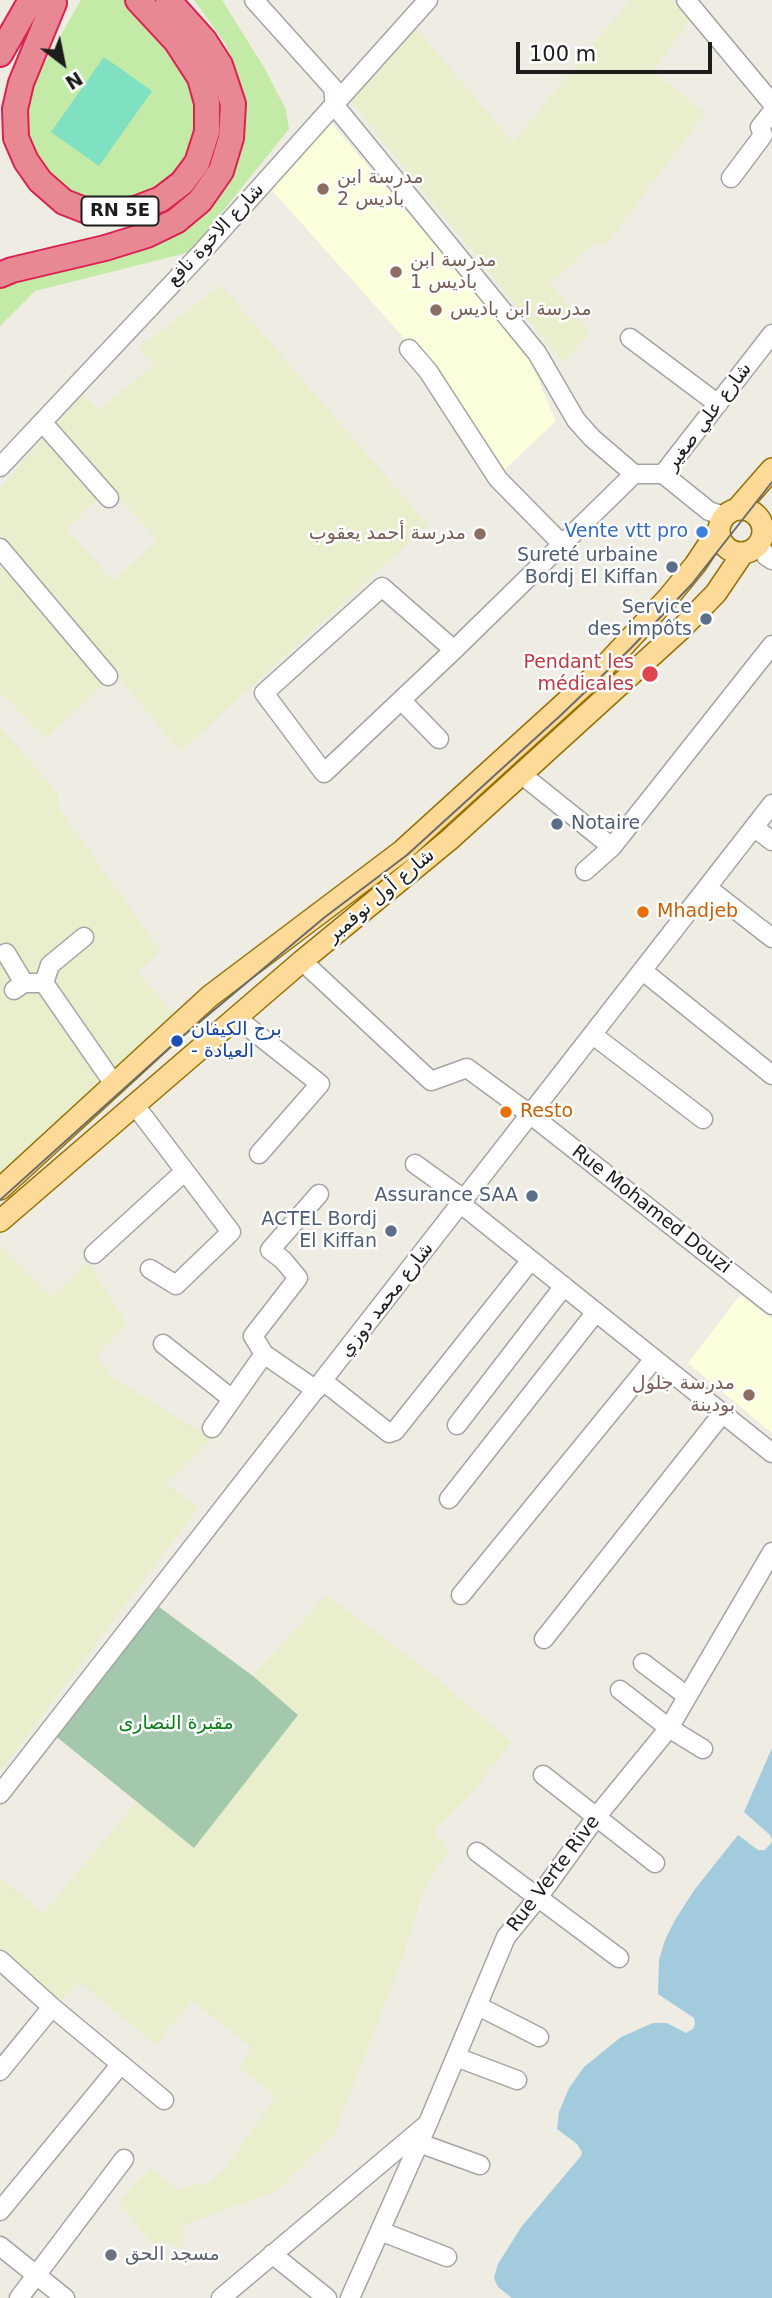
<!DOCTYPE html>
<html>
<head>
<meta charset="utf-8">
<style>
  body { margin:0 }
  #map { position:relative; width:772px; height:2298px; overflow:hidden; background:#efece3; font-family:"DejaVu Sans",sans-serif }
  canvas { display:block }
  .north { position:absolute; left:28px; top:28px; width:70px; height:70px; -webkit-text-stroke:5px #fff; paint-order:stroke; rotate:148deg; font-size:19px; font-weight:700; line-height:28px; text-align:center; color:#1d1d1d }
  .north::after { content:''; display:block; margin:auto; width:24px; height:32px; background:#1d1d1d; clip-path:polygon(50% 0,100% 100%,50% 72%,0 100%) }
  .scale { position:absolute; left:516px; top:42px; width:196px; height:32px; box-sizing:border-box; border:4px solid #1d1d1d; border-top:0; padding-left:9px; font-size:21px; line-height:24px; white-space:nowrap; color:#1d1d1d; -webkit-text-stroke:5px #fff; paint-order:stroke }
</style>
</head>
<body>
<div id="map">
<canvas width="772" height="2298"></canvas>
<div class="north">N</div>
<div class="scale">100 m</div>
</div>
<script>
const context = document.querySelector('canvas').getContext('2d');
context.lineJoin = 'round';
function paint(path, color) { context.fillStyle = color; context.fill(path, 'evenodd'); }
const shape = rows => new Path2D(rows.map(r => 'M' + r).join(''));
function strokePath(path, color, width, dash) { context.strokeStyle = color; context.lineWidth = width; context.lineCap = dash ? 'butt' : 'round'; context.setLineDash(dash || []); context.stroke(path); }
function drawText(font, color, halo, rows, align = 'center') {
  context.font = font + ' "DejaVu Sans",Vazirmatn,sans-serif'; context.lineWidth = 5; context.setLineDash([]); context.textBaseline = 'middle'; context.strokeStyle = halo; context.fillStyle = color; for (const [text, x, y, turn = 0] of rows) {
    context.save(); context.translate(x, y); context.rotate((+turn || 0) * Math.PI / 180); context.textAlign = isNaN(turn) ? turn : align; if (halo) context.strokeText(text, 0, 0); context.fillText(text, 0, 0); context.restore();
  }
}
paint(shape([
  [325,116,526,352,556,421,503,471,430,367,270,188],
  [740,1295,772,1319,772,1433,688,1363]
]), '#fcffdb');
paint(shape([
  [630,0,671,0,690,20,653,70,705,114,603,248,597,241,551,283,590,333,563,363,349,99,415,27,513,142],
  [221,285,428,525,180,752,0,533,0,489,43,439,101,496,67,529,113,581,157,540,54,424,82,394,99,410,153,365,139,348],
  [0,559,107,681,46,739,0,692],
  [0,727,58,793,57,804,66,818,161,951,138,972,180,1020,0,1182],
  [0,1245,52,1297,88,1261,126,1323,97,1357,111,1376,212,1439,167,1484,198,1508,0,1772],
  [326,1595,429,1672,512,1742,476,1788,434,1832,449,1850,422,1893,406,1949,335,2133,276,2192,183,2225,184,2249,168,2242,154,2246,119,2202,151,2167,179,2191,191,2186,209,2183,226,2168,276,2095,240,2068,252,2048,192,2000,156,2045,79,1982,59,2003,0,1952,0,1878,44,1913,138,1800,194,1847,297,1715,253,1676]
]), '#e9eecd');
paint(shape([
  [81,0,126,0,163,36,199,98,193,150,168,184,133,202,90,202,68,192,42,168,25,135,25,104,33,84],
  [194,0,222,0,265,69,286,110,289,129,190,252,35,291,0,326,0,289,22,278,190,221,243,113,244,96,235,66,225,43]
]), '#c3eaa7');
paint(shape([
  [159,1607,253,1676,298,1715,194,1848,53,1734]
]), '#a3c8ac');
paint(shape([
  [104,57,152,91,99,166,51,132]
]), '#7fe0c2');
paint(shape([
  [772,1748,772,1840,770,1835,744,1812],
  [738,1835,758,1850,765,1850,772,1842,772,2298,512,2298,498,2287,494,2278,498,2264,522,2226,581,2156,582,2152,577,2144,557,2129,559,2112,569,2088,584,2067,621,2037,653,2023,667,2023,686,2033,693,2029,695,2024,694,2018,658,1994,659,1960,665,1940,675,1920,695,1889]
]), '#a2cbdd');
const minor = shape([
  [254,0,333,88,335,106,537,353,576,420,592,438,634,474,663,474],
  [686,0,772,103],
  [731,178,761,138,763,135,760,127,772,112],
  [630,338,718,404],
  [409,349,428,371,498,479,561,543],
  [42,422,109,498],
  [0,467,202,252,428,0],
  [724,516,709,511,663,474,772,334],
  [759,544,766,556,772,560],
  [0,548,108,676],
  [454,650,382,587,264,693,324,773,454,650,634,474],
  [401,700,439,739],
  [521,774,612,847],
  [755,828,772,841],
  [585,871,612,847,772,645],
  [708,888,772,938],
  [6,953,24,983],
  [302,961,431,1081,467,1068,531,1115,772,1305],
  [643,971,772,1075],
  [44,983,50,965,84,937],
  [14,990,24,983,44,983,114,1084],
  [238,1019,320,1084,259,1154],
  [593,1035,703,1119],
  [134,1104,231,1232,176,1285,150,1269],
  [415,1164,465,1200],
  [461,1204,772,1453],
  [94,1254,184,1172],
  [163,1344,232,1399],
  [323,1381,389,1433,395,1431,531,1260],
  [316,1390,264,1354,253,1336,298,1278,283,1260,270,1250,319,1194],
  [457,1425,564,1286],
  [212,1428,264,1354],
  [449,1499,596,1312],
  [461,1595,654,1359],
  [544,1639,722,1414],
  [643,1663,687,1696],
  [620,1690,669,1728,703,1749],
  [543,1775,655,1863],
  [0,1794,772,804],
  [477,1852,619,1958],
  [0,1960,52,2007,164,2100],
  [478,2006,539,2037],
  [456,2057,517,2080],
  [0,2071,52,2007],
  [419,2143,480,2165],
  [0,2211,121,2064],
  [380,2231,447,2257],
  [0,2246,65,2298],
  [272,2254,327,2298],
  [19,2298,124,2159],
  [221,2298,425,2126],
  [350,2298,428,2123,506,1937,537,1899,597,1816,669,1728,772,1552]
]);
const major = shape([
  '719 531a22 22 0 1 1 44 0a22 22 0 1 1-44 0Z',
  [737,509,772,469],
  [0,1189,210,996,402,851,600,671,668,598,695,565,719,529],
  [0,1221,302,961,449,840,682,628,716,593,743,553]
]);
const highway = shape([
  [54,3,21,83,15,109,16,138,26,161,40,181,64,202,87,211,113,212,135,209,161,199,182,183,197,163,207,132,207,103,200,78,176,41,138,0],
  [0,54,31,0],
  [0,275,12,270,105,248,147,235,176,221,200,201,221,171,231,138,233,104,220,65,204,40,168,0]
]);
strokePath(minor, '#a4a4a4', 21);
strokePath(major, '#967000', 24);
strokePath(highway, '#dc2052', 28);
strokePath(minor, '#fff', 18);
strokePath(major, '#feda99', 21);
strokePath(highway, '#e88893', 24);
strokePath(shape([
  [0,1200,177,1041,325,917,407,855,561,715,630,649,692,584,772,482]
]), '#6b6b6b', 2);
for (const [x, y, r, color] of [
  [323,189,7,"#8d6e63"],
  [396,272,7,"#8d6e63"],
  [436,310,7,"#8d6e63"],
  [702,532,7,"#3f7fe0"],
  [480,534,7,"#8d6e63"],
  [672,567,7,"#5c6f8a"],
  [706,619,7,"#5c6f8a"],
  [650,674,9,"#e0444e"],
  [557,824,7,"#5c6f8a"],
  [643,912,7,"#e8710a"],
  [177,1041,7,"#1a4fb4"],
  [506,1112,7,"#e8710a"],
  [532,1196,7,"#5c6f8a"],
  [391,1231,7,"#5c6f8a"],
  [749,1395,7,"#8d6e63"],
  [111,2255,7,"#6b7280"]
]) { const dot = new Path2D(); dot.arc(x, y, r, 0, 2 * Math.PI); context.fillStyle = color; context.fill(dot); strokePath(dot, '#fff', 2.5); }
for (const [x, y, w] of [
  [120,211,77]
]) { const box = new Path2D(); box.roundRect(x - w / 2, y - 14.5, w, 29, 5); context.fillStyle = '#fff'; context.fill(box); strokePath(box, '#1d1d1d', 2); }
drawText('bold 18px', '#1d1d1d', null, [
  ["RN 5E",120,211]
]);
drawText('19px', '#785e54', '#fff', [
  ["مدرسة ابن",337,178],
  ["باديس 2",337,200],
  ["مدرسة ابن",410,261],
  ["باديس 1",410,283],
  ["مدرسة ابن باديس",450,310],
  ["مدرسة أحمد يعقوب",466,534,"right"],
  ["مدرسة جلول",735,1384,"right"],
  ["بودينة",735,1406,"right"]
], 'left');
drawText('19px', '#1d1d1d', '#fff', [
  ["شارع الاخوة نافع",216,235,-47],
  ["شارع علي صغير",709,417,-53],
  ["شارع أول نوفمبر",381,896,-40],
  ["Rue Mohamed Douzi",651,1210,38],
  ["شارع محمد دوزي",387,1300,-52],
  ["Rue Verte Rive",554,1874,-53]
]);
drawText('19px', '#366cbe', '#fff', [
  ["Vente vtt pro",688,532]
], 'right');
drawText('19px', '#4e5e75', '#fff', [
  ["Sureté urbaine",658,556],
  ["Bordj El Kiffan",658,578],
  ["Service",692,608],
  ["des impôts",692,630],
  ["Notaire",571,824,"left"],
  ["Assurance SAA",518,1196],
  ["ACTEL Bordj",377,1220],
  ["El Kiffan",377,1242]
], 'right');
drawText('19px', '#be3a42', '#fff', [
  ["Pendant les",634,663],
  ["médicales",634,685]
], 'right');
drawText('19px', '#c56008', '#fff', [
  ["Mhadjeb",657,912],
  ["Resto",520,1112]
], 'left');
drawText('19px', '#164399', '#fff', [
  ["برج الكيفان",191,1030],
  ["- العيادة",191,1052]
], 'left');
drawText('19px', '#097d1c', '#fff', [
  ["مقبرة النصارى",176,1724]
]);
drawText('19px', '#5b616d', '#fff', [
  ["مسجد الحق",125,2255]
], 'left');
</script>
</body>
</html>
